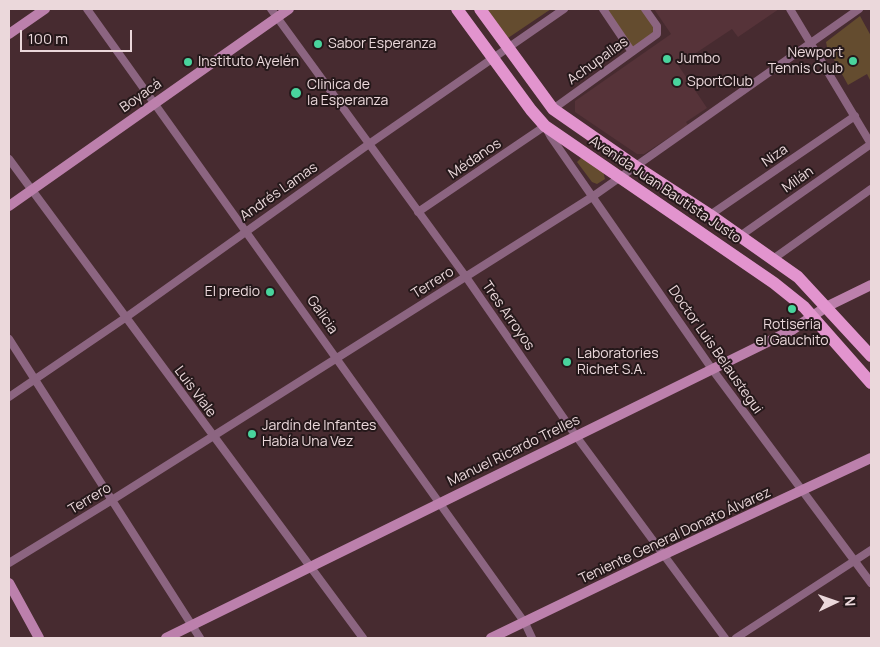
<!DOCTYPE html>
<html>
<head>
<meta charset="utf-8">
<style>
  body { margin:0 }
  #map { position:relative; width:880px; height:647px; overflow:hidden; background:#472b30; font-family:Manrope,sans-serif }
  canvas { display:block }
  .frame { position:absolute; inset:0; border:10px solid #ebd8db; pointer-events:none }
  .north { position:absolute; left:810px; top:577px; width:50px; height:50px; -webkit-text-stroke:4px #25181a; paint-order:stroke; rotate:87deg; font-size:14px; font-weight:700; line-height:20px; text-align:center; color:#ebd8db }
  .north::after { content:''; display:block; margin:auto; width:18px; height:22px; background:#ebd8db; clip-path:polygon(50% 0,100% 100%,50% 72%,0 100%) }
  .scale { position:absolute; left:20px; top:30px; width:112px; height:22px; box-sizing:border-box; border:2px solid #ebd8db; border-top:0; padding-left:6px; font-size:15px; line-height:18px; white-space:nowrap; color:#ebd8db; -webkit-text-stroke:4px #25181a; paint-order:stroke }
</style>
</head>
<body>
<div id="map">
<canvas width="880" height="647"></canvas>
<div class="frame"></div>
<div class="north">N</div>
<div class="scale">100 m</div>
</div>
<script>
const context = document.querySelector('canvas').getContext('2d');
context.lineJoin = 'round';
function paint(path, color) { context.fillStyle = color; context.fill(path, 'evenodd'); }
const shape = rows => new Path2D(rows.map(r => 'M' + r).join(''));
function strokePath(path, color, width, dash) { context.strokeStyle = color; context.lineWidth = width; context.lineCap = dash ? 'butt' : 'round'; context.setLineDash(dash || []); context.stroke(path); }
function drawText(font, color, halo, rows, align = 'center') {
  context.font = font + ' Manrope,sans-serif'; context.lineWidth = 4; context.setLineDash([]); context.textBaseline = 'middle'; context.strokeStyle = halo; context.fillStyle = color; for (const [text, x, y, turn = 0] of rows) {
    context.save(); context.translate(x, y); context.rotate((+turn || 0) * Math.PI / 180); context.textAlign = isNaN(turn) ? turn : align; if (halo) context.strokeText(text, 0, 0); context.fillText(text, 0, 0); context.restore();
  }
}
paint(shape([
  [654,9,779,9,738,37,732,29,678,65,707,108,686,122,688,125,644,154,637,154,575,112,575,101,671,34]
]), '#563339');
paint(shape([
  [486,9,551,9,508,38],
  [600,9,643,9,659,32,630,52],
  [860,16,871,36,871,82,867,74,848,85,827,47,826,42],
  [582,157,603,171,605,179,597,184,592,182,577,162]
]), '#644c2f');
strokePath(shape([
  [87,9,525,623,532,638],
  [271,9,466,277,576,436,725,638],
  [603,9,632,52],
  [790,9,871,144],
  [553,109,657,34,657,26,645,9],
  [9,159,363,638],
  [418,212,545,126,551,137,712,369,871,583],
  [710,215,855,116],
  [740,236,871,144],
  [773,259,871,189],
  [9,339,200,638],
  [9,397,125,318,369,144,564,9],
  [9,563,112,500,592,197,859,9],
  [736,638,871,550]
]), '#8c6581', 8);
strokePath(shape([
  [9,34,45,9],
  [9,206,289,9],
  [9,583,39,638],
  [166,638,792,330,826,307,871,285],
  [491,638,663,555,871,458]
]), '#bc80ac', 10);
strokePath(shape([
  [457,9,531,110,545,126,774,283,804,307,871,383],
  [480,9,553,109,635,166,710,215,798,277,871,356]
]), '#e294ce', 12);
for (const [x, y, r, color] of [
  [318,44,5,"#49d49d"],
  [667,59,5,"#49d49d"],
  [853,61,5,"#49d49d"],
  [188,62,5,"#49d49d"],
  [677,82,5,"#49d49d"],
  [296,93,6,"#49d49d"],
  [270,292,5,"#49d49d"],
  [792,309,5,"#49d49d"],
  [567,362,5,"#49d49d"],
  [252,434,5,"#49d49d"]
]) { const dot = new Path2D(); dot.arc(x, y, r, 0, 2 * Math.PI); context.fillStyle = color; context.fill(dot); strokePath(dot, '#25181a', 2); }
drawText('14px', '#ebd8db', '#25181a', [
  ["Sabor Esperanza",328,44],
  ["Newport",843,53,"right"],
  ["Tennis Club",843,69,"right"],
  ["Jumbo",677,59],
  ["Instituto Ayelén",198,62],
  ["SportClub",687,82],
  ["Clinica de",307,85],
  ["la Esperanza",307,101],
  ["El predio",260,292,"right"],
  ["Rotiseria",792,325,"center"],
  ["el Gauchito",792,341,"center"],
  ["Laboratories",577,354],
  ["Richet S.A.",577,370],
  ["Jardín de Infantes",262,426],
  ["Había Una Vez",262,442]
], 'left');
drawText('14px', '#ebd8db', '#25181a', [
  ["Achupallas",598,61,-36],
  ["Boyacá",141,96,-35],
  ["Niza",775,156,-35],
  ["Médanos",475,159,-34],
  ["Milán",798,180,-35],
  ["Avenida Juan Bautista Justo",665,190,34],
  ["Andrés Lamas",279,192,-35],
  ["Terrero",433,283,-32],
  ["Galicia",322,315,55],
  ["Tres Arroyos",508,316,55],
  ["Doctor Luis Belaustegui",715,350,55],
  ["Luis Viale",195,392,53],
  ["Manuel Ricardo Trelles",514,451,-26],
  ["Terrero",90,499,-31],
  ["Teniente General Donato Álvarez",675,536,-25]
]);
</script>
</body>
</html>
